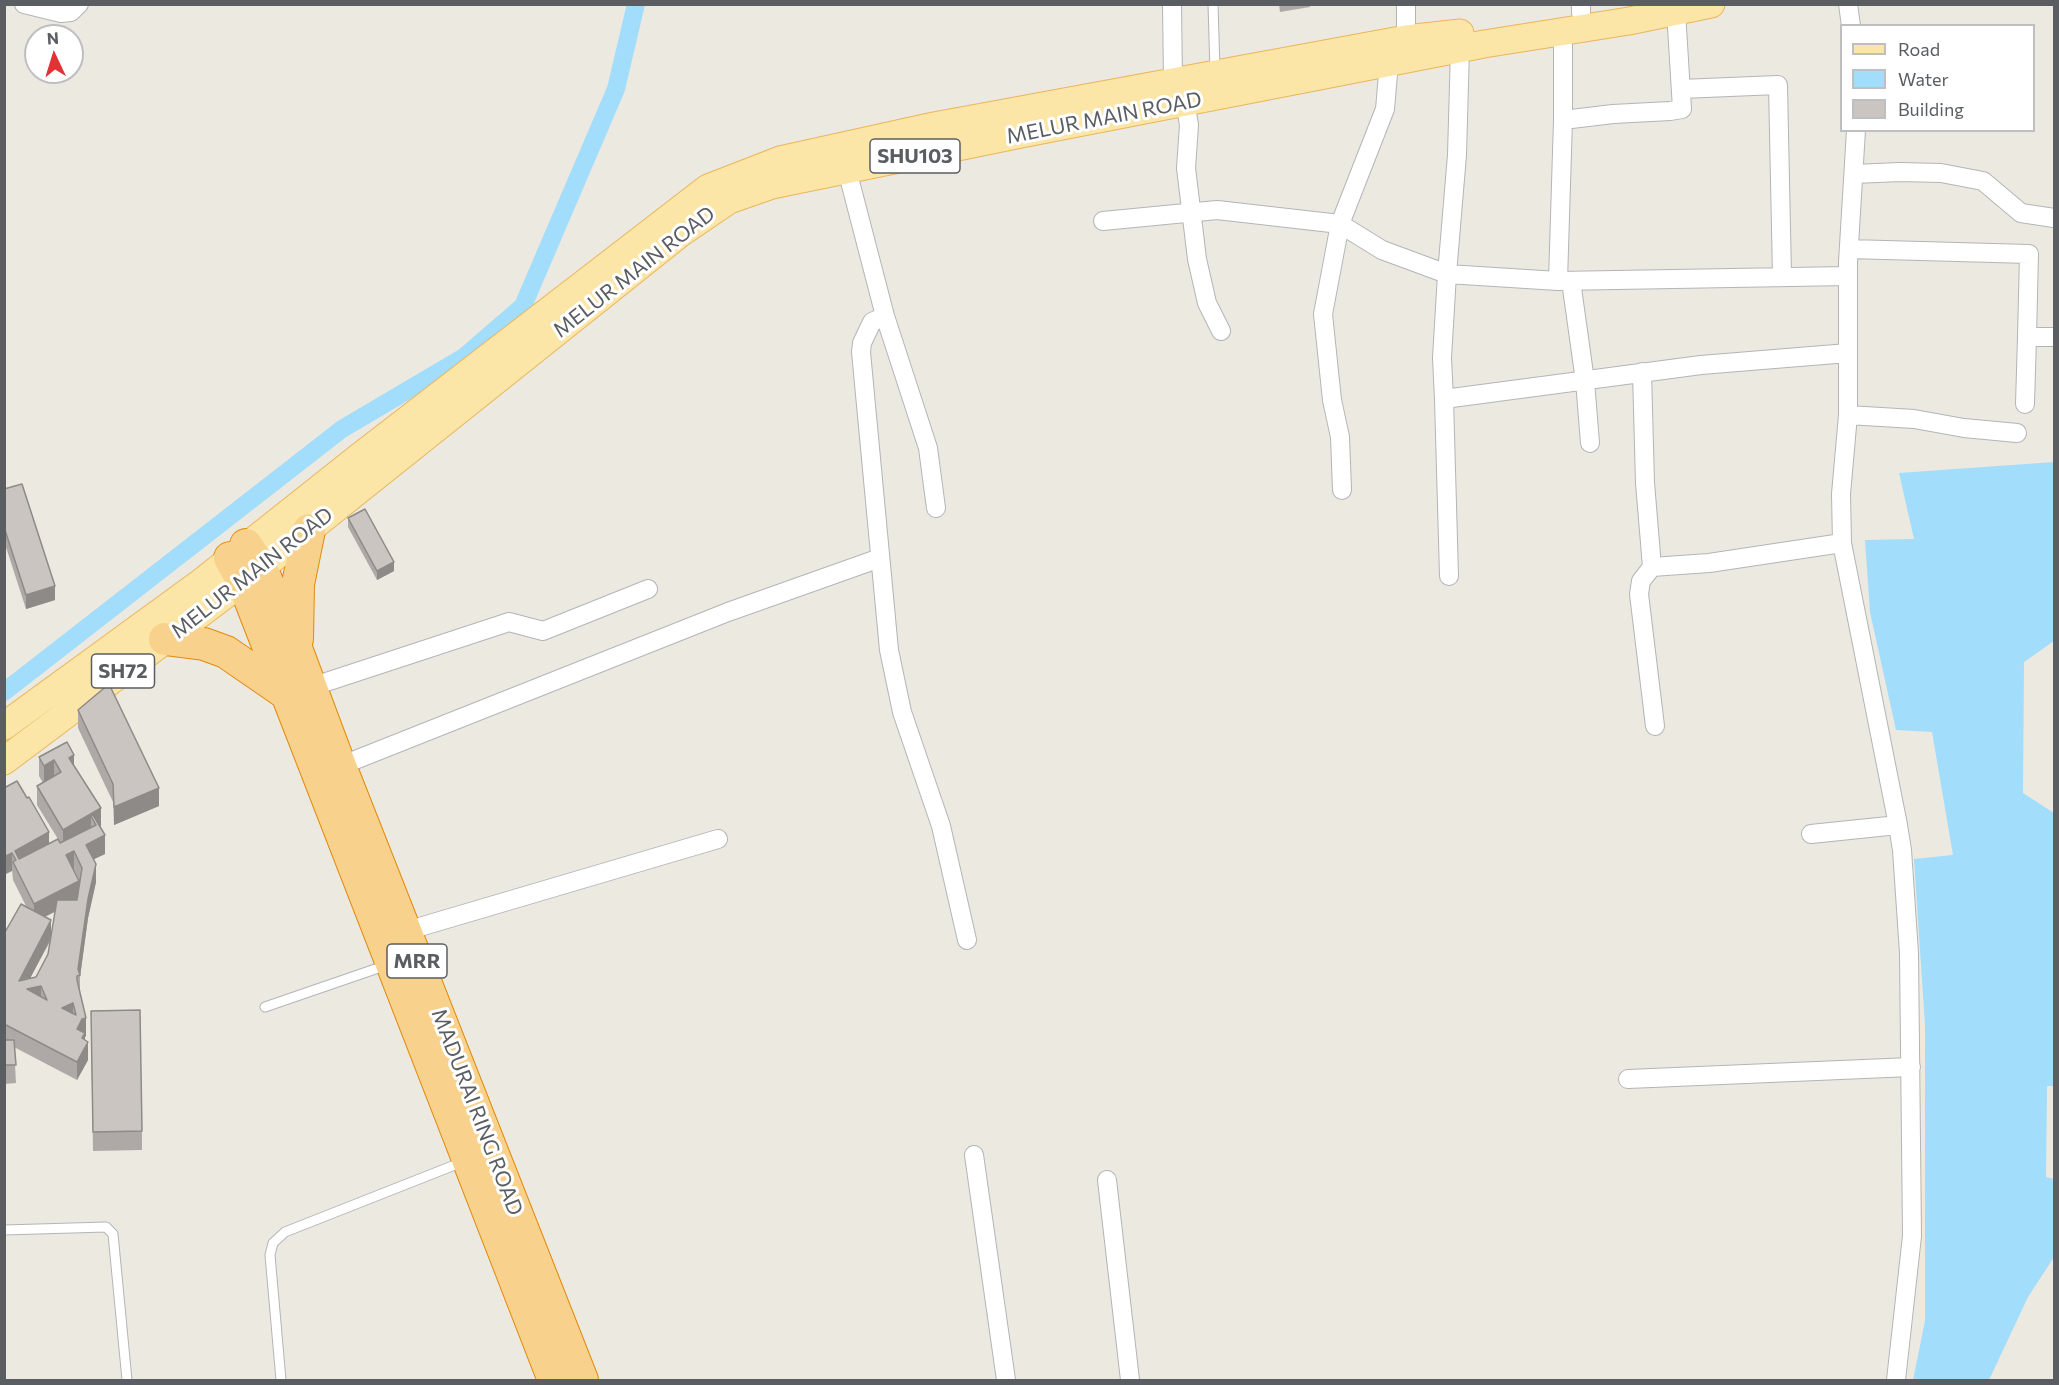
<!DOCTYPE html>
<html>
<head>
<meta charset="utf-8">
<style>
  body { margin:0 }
  #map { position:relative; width:2059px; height:1385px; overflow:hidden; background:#ece9e1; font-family:Commissioner,sans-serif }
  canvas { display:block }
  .frame { position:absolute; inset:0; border:6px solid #5a5e62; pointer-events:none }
  .legend { position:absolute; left:1840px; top:24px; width:195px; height:108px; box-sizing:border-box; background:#fff; border:2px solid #bdbfc0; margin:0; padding:8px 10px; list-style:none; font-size:18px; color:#5a5e62 }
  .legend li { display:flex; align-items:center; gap:12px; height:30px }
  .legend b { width:30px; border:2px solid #bdbfc0 }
  .north { position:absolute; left:24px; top:24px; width:60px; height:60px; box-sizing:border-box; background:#fff; border:2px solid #bdbfc0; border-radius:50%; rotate:356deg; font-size:16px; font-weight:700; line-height:24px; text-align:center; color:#5a5e62 }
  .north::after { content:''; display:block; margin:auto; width:21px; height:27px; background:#e13235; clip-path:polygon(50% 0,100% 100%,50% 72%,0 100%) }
</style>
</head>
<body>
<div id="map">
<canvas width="2059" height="1385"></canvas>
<div class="frame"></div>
<ul class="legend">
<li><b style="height:8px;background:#fbe5a7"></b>Road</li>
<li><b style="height:16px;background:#a2ddfb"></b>Water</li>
<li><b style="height:16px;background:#cac5c1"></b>Building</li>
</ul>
<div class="north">N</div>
</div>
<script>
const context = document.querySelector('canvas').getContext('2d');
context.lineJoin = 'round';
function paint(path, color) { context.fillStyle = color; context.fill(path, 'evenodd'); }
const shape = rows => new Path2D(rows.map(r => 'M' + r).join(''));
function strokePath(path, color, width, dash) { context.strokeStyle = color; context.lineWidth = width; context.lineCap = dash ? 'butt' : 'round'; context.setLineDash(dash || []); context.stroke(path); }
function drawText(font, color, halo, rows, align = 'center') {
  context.font = font + ' Commissioner,sans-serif'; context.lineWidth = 6; context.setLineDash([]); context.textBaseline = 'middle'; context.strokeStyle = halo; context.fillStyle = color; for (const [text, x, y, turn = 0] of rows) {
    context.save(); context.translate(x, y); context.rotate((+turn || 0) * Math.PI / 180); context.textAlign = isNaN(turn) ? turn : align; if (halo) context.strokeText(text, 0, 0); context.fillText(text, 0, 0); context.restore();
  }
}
paint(shape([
  [2054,462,2054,641,2024,662,2023,793,2054,813,2054,1086,2047,1086,2046,1177,2054,1179,2054,1257,2028,1297,1989,1380,1913,1380,1925,1321,1925,1025,1914,859,1953,855,1932,732,1896,730,1870,612,1865,540,1914,539,1899,473]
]), '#a2ddfb');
strokePath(shape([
  [4,692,342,429,464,357,523,306,616,89,636,4]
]), '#a2ddfb', 18);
const lane = shape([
  [1213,4,1215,71],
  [265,1007,387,965],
  [4,1230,106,1227,113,1234,127,1380],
  [281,1380,270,1255,273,1243,285,1232,465,1161]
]);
const street = shape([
  [24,4,61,13,71,12,79,4],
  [1172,4,1173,81],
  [1581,4,1581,13],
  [1848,4,1851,26],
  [1406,39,1406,4],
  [1681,89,1778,85,1782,276],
  [1185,102,1189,125,1186,168,1197,259,1207,303,1221,331],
  [1563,120,1613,114,1670,111,1682,109,1676,11],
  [1856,130,1848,262,1848,415,1841,494,1842,543,1898,825,1902,850,1909,953,1912,1236,1896,1380],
  [847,170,885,316,872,322,862,343,861,352,889,650,902,712,941,826,967,940],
  [1854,174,1900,172,1941,173,1983,181,2021,213,2054,218],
  [1103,221,1217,210,1340,224,1385,109,1389,63],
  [1849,249,2029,254,2027,337,2054,337],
  [1558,281,1563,120,1563,31],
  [1571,281,1585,381,1590,443],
  [885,316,928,448,936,508],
  [1642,372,1645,483,1652,567],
  [1444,399,1442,358,1447,274,1457,155,1460,49],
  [2025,404,2027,337],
  [1848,415,1914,419,1964,428,2017,433],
  [1342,490,1340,437,1332,400,1323,314,1340,224,1382,250,1447,274,1558,281,1848,276],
  [1449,576,1444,399,1701,365,1848,353],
  [311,687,509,622,543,631,648,589],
  [1655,726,1639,594,1641,581,1652,567,1709,563,1842,543],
  [340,766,728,612,880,558],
  [1811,834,1898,825],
  [406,931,718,839],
  [1628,1079,1911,1067],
  [974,1155,1006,1380],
  [1107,1180,1130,1380]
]);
const primary = shape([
  [4,726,199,584,359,457,708,188,780,160,934,126,1406,39,1460,33],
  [4,761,261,568,682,232,729,200,772,185,1021,134,1484,44,1629,21,1711,4]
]);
const highway = shape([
  [246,545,261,568,297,651,340,766,582,1380],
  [230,558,243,581,554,1380],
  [165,639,204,644,226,652,284,692],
  [297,639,298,584,309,530]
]);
strokePath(lane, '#b2b5b8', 11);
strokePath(street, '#b2b5b8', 20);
strokePath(primary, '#ebb55c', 29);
strokePath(highway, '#e38a0a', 34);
strokePath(lane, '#fff', 9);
strokePath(street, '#fff', 18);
strokePath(primary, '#fbe5a7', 27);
strokePath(highway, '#f8d28c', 32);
paint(shape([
  [1279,4,1310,4,1310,7,1280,12],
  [4,489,55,600,26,609,4,541],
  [348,518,394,571,377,580,348,527],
  [78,710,159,806,114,825,113,802,78,728],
  [39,757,74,765,101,826,100,827,105,854,94,859,96,882,88,918,80,977,80,993,86,1036,85,1037,85,1040,88,1060,77,1080,14,1047,16,1083,4,1084,4,934,26,906,13,880,4,788,49,844,58,839,37,805,37,786,43,783,39,776],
  [74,870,80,882,79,888],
  [55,912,51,935,45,917],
  [51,940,48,954,36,977,30,978],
  [91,1029,142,1131,142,1150,93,1151]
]), '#aea9a6');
paint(shape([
  [394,562,394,571,377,580,377,571],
  [55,586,55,600,26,609,26,595],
  [74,755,74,773,69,758],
  [54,760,54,779,44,785,44,766],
  [159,788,159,806,114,825,114,807],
  [101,808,101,826,96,829,96,825,91,816,91,832,63,848,63,830],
  [49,832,49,850,16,868,15,851],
  [105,835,105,854,86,863,86,845],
  [74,851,74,870,66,855],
  [12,853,12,871,4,875,4,857],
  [96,864,96,882,88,918,80,977,78,969,88,899],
  [79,881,79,899,34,922,34,904],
  [51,920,51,938,19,1000,19,981],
  [41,986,41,1004,27,989],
  [73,1003,73,1021,62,1008],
  [86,1018,86,1036,85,1037,85,1048,88,1042,88,1060,77,1080,77,1029,82,1019]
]), '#8d8a87');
const building = shape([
  [22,484,55,586,26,595,4,527,4,489,22,484],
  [365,509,394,562,377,571,348,518,365,509],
  [109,684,159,788,114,807,113,784,78,710,109,684],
  [67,742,74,755,69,758,101,808,63,830,37,786,61,772,54,760,44,766,39,757,67,742],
  [17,781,27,798,29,797,49,832,15,851,19,859,58,839,60,843,96,825,91,816,93,815,105,835,86,845,96,864,88,899,78,969,80,975,77,976,77,980,86,1018,82,1019,77,1029,85,1033,82,1038,88,1042,77,1062,4,1024,4,934,21,904,51,920,19,981,36,977,48,954,57,900,77,900,82,868,74,851,66,855,79,881,34,904,13,862,16,860,12,853,4,857,4,788,17,781],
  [41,986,47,1000,27,989,41,986],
  [73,1003,76,1015,62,1008,73,1003],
  [140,1010,142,1131,93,1132,91,1011,140,1010],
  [4,1040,14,1040,16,1065,4,1065,4,1040]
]);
paint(building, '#cac5c1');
strokePath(building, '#8d8a87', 1.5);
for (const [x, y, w] of [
  [915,156,90],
  [123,671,63],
  [417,961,60]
]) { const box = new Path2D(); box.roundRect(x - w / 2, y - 17, w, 34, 4.5); context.fillStyle = '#fff'; context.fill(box); strokePath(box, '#5a5e62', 1.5); }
drawText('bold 20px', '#5a5e62', null, [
  ["SHU103",915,156],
  ["SH72",123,671],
  ["MRR",417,961]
]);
drawText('21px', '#5a5e62', '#fff', [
  ["MELUR MAIN ROAD",1104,118,-11],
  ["MELUR MAIN ROAD",634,272,-38],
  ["MELUR MAIN ROAD",252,573,-38],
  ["MADURAI RING ROAD",477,1112,69]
]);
</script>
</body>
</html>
